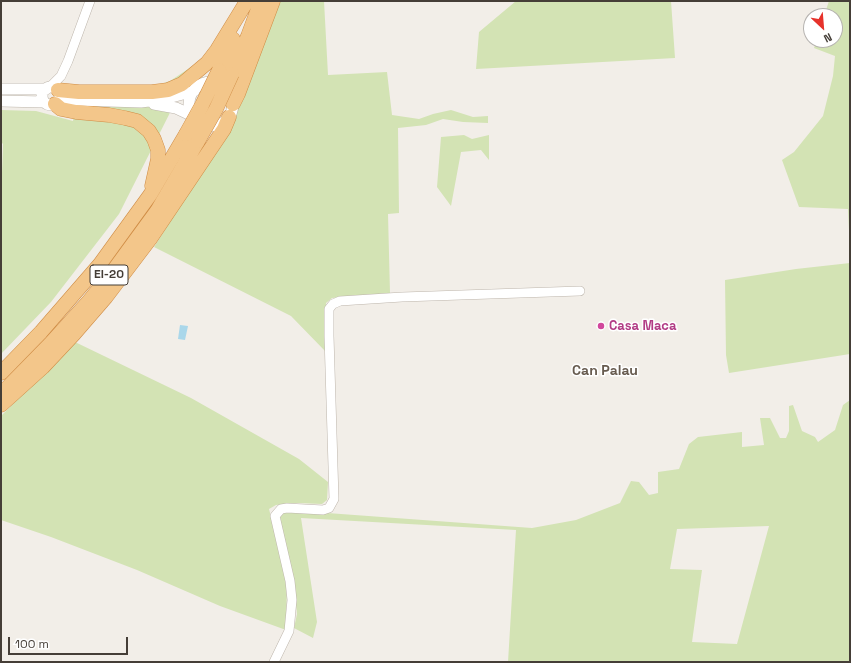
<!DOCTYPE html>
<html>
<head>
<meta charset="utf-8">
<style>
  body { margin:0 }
  #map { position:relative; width:851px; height:663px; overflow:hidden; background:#f2eee8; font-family:"Space Grotesk",sans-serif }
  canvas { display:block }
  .frame { position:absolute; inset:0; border:2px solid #453e37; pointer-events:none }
  .north { position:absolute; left:803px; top:8px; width:40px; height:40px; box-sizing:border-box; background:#fff; border:1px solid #b5b2af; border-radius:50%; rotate:154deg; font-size:11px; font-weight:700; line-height:16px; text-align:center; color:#453e37 }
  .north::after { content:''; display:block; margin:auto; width:14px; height:18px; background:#e6322b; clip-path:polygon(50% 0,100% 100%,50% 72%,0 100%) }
  .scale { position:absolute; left:8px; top:637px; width:120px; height:18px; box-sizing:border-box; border:2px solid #453e37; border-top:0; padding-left:5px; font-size:12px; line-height:14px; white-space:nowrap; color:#453e37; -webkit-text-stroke:3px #fff; paint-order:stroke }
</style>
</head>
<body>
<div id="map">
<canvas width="851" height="663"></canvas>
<div class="frame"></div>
<div class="north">N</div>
<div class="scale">100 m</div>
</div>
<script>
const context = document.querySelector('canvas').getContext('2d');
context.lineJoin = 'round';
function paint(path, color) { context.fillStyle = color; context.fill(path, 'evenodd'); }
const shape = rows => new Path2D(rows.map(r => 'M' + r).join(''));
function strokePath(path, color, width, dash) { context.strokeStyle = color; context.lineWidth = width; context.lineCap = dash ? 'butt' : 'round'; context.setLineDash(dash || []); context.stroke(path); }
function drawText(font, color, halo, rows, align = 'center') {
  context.font = font + ' "Space Grotesk",sans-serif'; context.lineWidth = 3; context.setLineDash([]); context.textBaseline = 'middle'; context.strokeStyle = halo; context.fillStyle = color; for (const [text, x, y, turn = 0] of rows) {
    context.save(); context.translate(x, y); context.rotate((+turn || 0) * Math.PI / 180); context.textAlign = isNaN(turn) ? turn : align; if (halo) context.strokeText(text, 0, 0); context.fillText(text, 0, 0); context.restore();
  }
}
paint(shape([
  [278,1,324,1,328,75,387,72,392,115,419,119,433,114,451,110,473,117,488,116,488,123,463,122,443,119,426,125,398,128,399,213,388,214,390,293,332,298,326,303,325,351,291,316,154,247,229,129,243,99],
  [516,1,671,1,675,58,476,69,479,32],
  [829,1,850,1,850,251,848,209,799,207,782,160,794,152,823,116,833,76,835,56,814,48,817,40,835,40,835,16,824,16],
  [194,65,119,214,51,302,1,354,1,201,3,144,1,142,1,110,36,111,73,121,77,86,152,87,170,81],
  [464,135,472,139,489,135,489,160,481,150,461,152,451,206,437,187,441,137],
  [850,263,850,354,729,373,726,355,725,280,796,269],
  [75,342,191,398,299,459,328,482,327,500,322,504,298,503,276,505,269,509,287,580,286,630,220,606,137,570,51,537,1,520,1,416],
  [850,400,850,662,508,662,516,530,301,518,317,622,313,638,294,628,297,614,293,576,281,526,280,516,285,512,300,511,532,528,576,520,620,503,631,481,639,482,649,495,658,493,658,472,679,469,689,444,698,437,742,432,742,447,764,445,760,418,770,418,780,438,786,438,789,431,789,406,793,405,802,431,815,437,818,442,835,430,843,405],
  [769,526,737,644,692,642,702,570,670,569,677,529]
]), '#d3e3b4');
paint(shape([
  [180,325,188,326,185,340,178,339]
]), '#aad7ea');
const minor = shape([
  [50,87,61,76,68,61,90,1],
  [274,662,289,631,292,600,290,581,275,516,281,509,287,508,323,510,329,508,334,499,329,336,329,309,333,304,340,301,402,297,580,291]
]);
const tertiary = shape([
  '189 104a22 22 0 1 1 44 0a22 22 0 1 1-44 0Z',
  '42 96a9 9 0 1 1 18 0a9 9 0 1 1-18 0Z',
  [1,89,46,89],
  [60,98,77,100,141,102,164,99,194,91],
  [1,101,44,102],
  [154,104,176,108,193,116]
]);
const trunk = shape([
  [219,70,233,39],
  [232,74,248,36,261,1],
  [58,90,79,92,152,92,168,90,182,84,207,63,217,50,247,1],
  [55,104,61,109,76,112,109,115,125,118,137,121,149,131,154,139,158,150,158,159,152,186],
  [233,104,238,94,273,1],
  [1,373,41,332,100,264,150,195,186,134],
  [5,390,50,344,89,301,111,274,157,211,198,141],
  [1,405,43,367,74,334,106,297,150,239,224,129,229,117]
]);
strokePath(minor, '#bdb5ab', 10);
strokePath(tertiary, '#bdb5ab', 12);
strokePath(trunk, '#cf8c45', 15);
strokePath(minor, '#fff', 9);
strokePath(tertiary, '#fff', 11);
strokePath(trunk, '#f3c68a', 14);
const trunkBridge = shape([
  [186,134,202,105,219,70],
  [198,141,216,109,232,74]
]);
strokePath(trunkBridge, '#cf8c45', 15, []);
strokePath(trunkBridge, '#f3c68a', 14);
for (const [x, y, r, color] of [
  [601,326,4,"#d1479c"]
]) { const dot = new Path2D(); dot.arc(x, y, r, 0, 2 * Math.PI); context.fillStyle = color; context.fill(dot); strokePath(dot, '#fff', 1.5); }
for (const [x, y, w] of [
  [109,275,38]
]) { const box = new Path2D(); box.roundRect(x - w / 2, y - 10, w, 20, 3); context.fillStyle = '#fff'; context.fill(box); strokePath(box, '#453e37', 1); }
drawText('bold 12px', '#453e37', null, [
  ["EI-20",109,275]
]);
drawText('bold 13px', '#b23c85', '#fff', [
  ["Casa Maca",609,326]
], 'left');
drawText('bold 14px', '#675b4f', '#fff', [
  ["Can Palau",605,371]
]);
</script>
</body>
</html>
